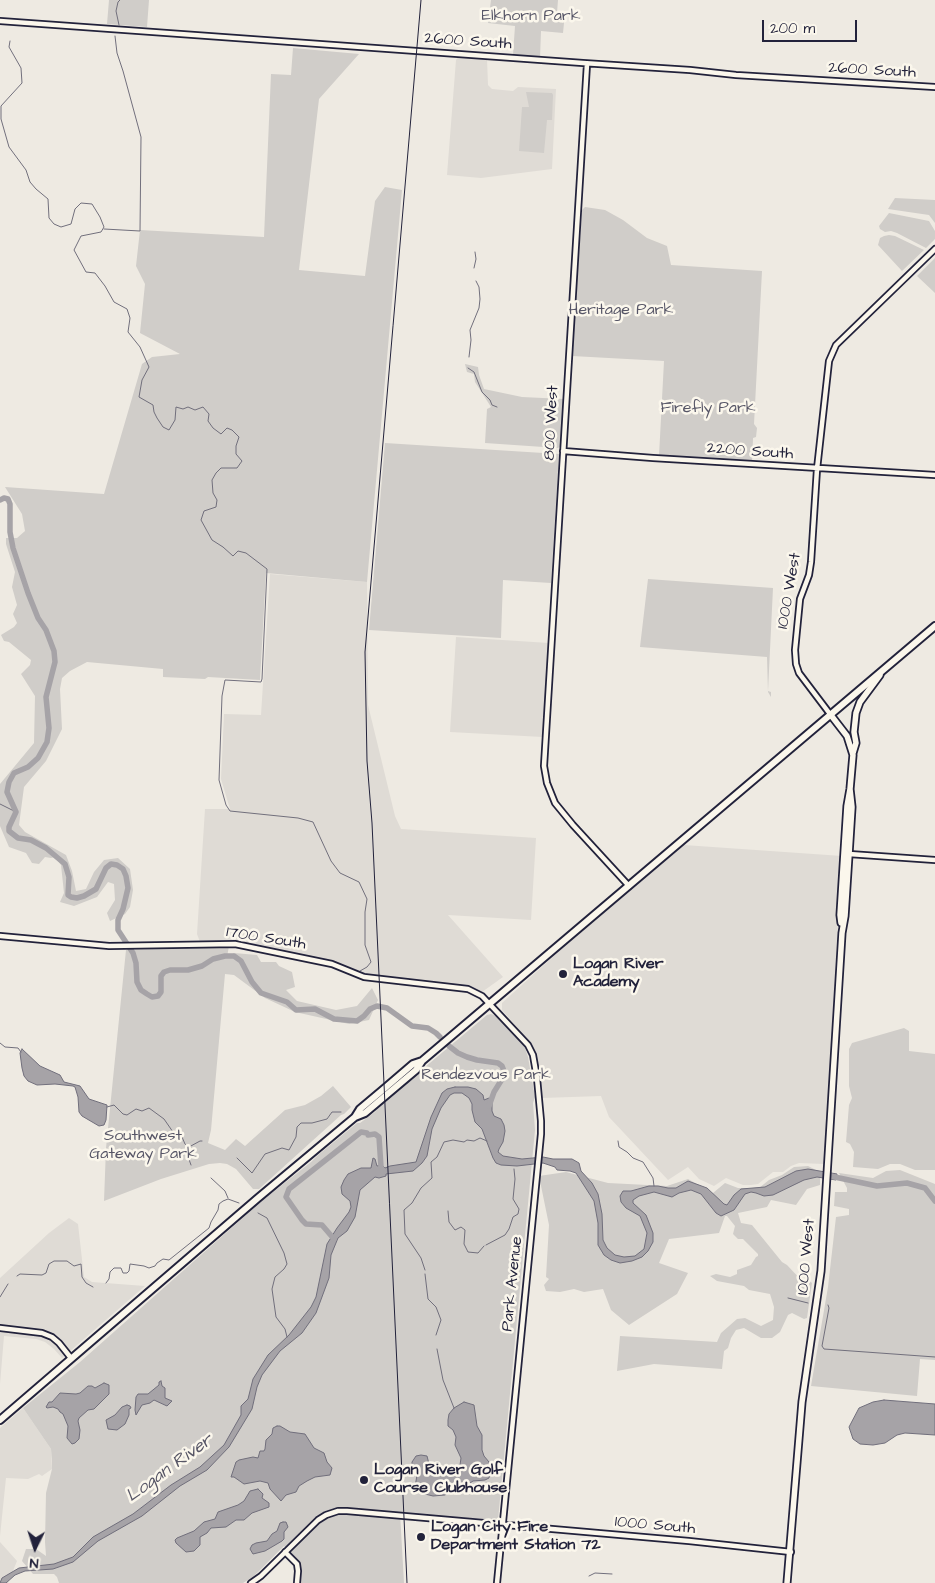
<!DOCTYPE html>
<html>
<head>
<meta charset="utf-8">
<style>
  body { margin:0 }
  #map { position:relative; width:935px; height:1583px; overflow:hidden; background:#eeeae2; font-family:"Architects Daughter",sans-serif }
  canvas { display:block }
  .north { position:absolute; left:10px; top:1523px; width:50px; height:50px; -webkit-text-stroke:4px #fbf7ec; paint-order:stroke; rotate:184deg; font-size:14px; font-weight:700; line-height:20px; text-align:center; color:#22223b }
  .north::after { content:''; display:block; margin:auto; width:18px; height:22px; background:#22223b; clip-path:polygon(50% 0,100% 100%,50% 72%,0 100%) }
  .scale { position:absolute; left:762px; top:20px; width:95px; height:22px; box-sizing:border-box; border:2px solid #22223b; border-top:0; padding-left:6px; font-size:15px; line-height:18px; white-space:nowrap; color:#22223b; -webkit-text-stroke:4px #fbf7ec; paint-order:stroke }
</style>
</head>
<body>
<div id="map">
<canvas width="935" height="1583"></canvas>
<div class="north">N</div>
<div class="scale">200 m</div>
</div>
<script>
const context = document.querySelector('canvas').getContext('2d');
context.lineJoin = 'round';
function paint(path, color) { context.fillStyle = color; context.fill(path, 'evenodd'); }
const shape = rows => new Path2D(rows.map(r => 'M' + r).join(''));
function strokePath(path, color, width, dash) { context.strokeStyle = color; context.lineWidth = width; context.lineCap = dash ? 'butt' : 'round'; context.setLineDash(dash || []); context.stroke(path); }
function drawText(font, color, halo, rows, align = 'center') {
  context.font = font + ' "Architects Daughter",sans-serif'; context.lineWidth = 5; context.setLineDash([]); context.textBaseline = 'middle'; context.strokeStyle = halo; context.fillStyle = color; for (const [text, x, y, turn = 0] of rows) {
    context.save(); context.translate(x, y); context.rotate((+turn || 0) * Math.PI / 180); context.textAlign = isNaN(turn) ? turn : align; if (halo) context.strokeText(text, 0, 0); context.fillText(text, 0, 0); context.restore();
  }
}
paint(shape([
  [458,57,487,59,488,85,492,89,513,91,518,87,556,89,552,169,481,178,447,175,456,60],
  [270,574,367,582,368,705,395,816,401,829,536,838,531,920,448,915,503,977,482,992,475,988,364,975,340,964,240,942,200,942,197,934,205,809,230,809,221,779,224,714,261,715],
  [456,637,549,643,543,737,450,732],
  [684,845,842,856,824,1164,799,1163,791,1166,783,1172,773,1172,758,1184,751,1185,743,1185,726,1178,714,1186,699,1179,688,1167,668,1180,609,1117,601,1096,542,1098,534,1051,530,1042,502,1010,502,1003,566,945],
  [69,1218,78,1224,84,1277,92,1282,145,1286,62,1358,54,1349,45,1342,36,1339,4,1336,0,1384,0,1278,49,1233],
  [23,1408,51,1449,52,1469,42,1476,39,1474,28,1479,6,1478,0,1536,0,1428],
  [0,1542,17,1561,8,1583,0,1583]
]), '#dfdbd5');
paint(shape([
  [109,0,149,0,147,27,107,24],
  [491,0,558,0,557,13,565,13,563,33,541,31,540,58,513,55,515,26,488,23],
  [293,48,359,54,319,99,299,270,365,276,375,201,385,187,402,190,367,582,266,573,260,680,208,677,205,679,163,677,163,669,87,662,70,671,62,678,60,689,62,729,46,761,24,787,19,825,25,832,66,855,72,871,76,891,86,889,94,872,104,860,118,858,130,869,133,890,130,907,125,914,110,921,107,913,115,900,114,884,108,882,97,897,74,906,60,902,64,893,61,865,55,857,51,858,45,857,39,864,32,863,26,853,9,847,0,826,0,784,34,743,35,696,21,674,30,665,31,660,9,642,4,641,1,635,14,627,17,623,13,614,17,605,12,587,15,572,6,544,6,538,17,538,25,531,22,514,5,487,104,494,142,364,152,357,180,354,140,333,145,284,136,266,140,230,264,237,271,74,291,75],
  [526,92,552,93,553,95,552,120,547,120,544,153,519,151,522,107,529,107],
  [895,198,935,200,935,223,929,215,888,209],
  [585,207,605,210,623,220,647,238,667,246,671,265,762,271,754,424,757,428,756,437,753,438,752,463,659,456,664,361,572,356,582,210],
  [889,213,929,221,935,231,935,239,926,248,897,233,891,231,885,232,880,229,879,226],
  [889,235,895,236,924,250,902,271,878,245,880,238,884,236],
  [935,258,935,293,917,276],
  [465,364,478,367,479,375,484,389,522,397,564,399,561,446,558,448,485,443,487,409,491,407,475,382,474,374,467,372],
  [385,443,559,454,551,583,503,580,501,638,369,630],
  [648,579,773,588,768,691,771,692,771,697,768,692,767,657,640,647],
  [229,946,227,957,234,953,257,955,261,962,276,962,279,966,292,972,295,987,286,990,297,1001,336,1010,357,1006,372,988,378,1000,369,1020,349,1024,295,1012,265,998,234,975,225,974,211,1130,208,1143,225,1150,236,1139,245,1146,285,1110,305,1105,321,1096,333,1086,351,1107,344,1114,341,1115,259,1189,253,1189,236,1169,227,1164,220,1163,209,1164,161,1179,104,1201,106,1148,126,950],
  [491,1014,496,1016,524,1045,528,1057,535,1097,533,1103,535,1130,498,1520,400,1513,404,1583,300,1583,301,1569,299,1562,284,1546,253,1577,243,1583,59,1583,57,1577,54,1574,33,1574,22,1561,26,1549,36,1549,46,1556,45,1542,46,1493,52,1469,52,1461,51,1449,23,1408,80,1362,263,1200,311,1162,318,1155,357,1123,360,1123,375,1112,381,1104,487,1015],
  [904,1028,909,1031,909,1051,935,1054,935,1170,915,1170,900,1164,890,1164,878,1169,853,1167,854,1152,850,1144,846,1142,849,1105,852,1098,849,1086,849,1049,852,1043],
  [808,1166,820,1172,820,1185,807,1189,796,1205,771,1200,767,1207,738,1213,741,1223,752,1225,782,1262,787,1265,803,1282,809,1280,812,1283,807,1318,804,1319,792,1313,788,1315,780,1332,772,1338,761,1338,744,1328,736,1330,731,1338,728,1348,724,1351,722,1369,654,1364,617,1371,620,1336,717,1342,721,1333,737,1319,745,1318,761,1326,773,1320,774,1307,770,1294,749,1290,744,1286,717,1281,710,1276,716,1274,730,1277,737,1274,737,1270,751,1265,756,1257,758,1256,758,1254,743,1239,738,1239,733,1234,735,1226,727,1216,725,1216,719,1233,669,1239,659,1263,688,1273,677,1294,629,1325,611,1310,603,1289,584,1292,574,1289,560,1292,546,1291,544,1285,549,1279,546,1277,549,1225,539,1176,566,1172,608,1183,667,1186,688,1179,713,1193,725,1183,738,1188,759,1188,769,1180,782,1175,794,1167],
  [900,1170,935,1184,935,1360,920,1359,917,1396,811,1386,828,1287,836,1217,849,1215,849,1209,834,1206,835,1192,847,1192,847,1188,839,1173,873,1178,886,1171]
]), '#d0cdc9');
const water = shape([
  [22,1049,40,1066,60,1075,64,1082,80,1086,89,1099,107,1105,106,1120,104,1125,99,1126,82,1116,79,1112,78,1097,75,1087,73,1086,55,1084,37,1085,28,1081,24,1076,22,1068,20,1053,22,1049],
  [455,1087,468,1087,476,1089,483,1095,484,1100,489,1098,492,1100,492,1111,494,1116,501,1119,504,1125,505,1131,503,1142,499,1149,498,1152,503,1156,522,1159,543,1157,553,1159,572,1159,579,1163,581,1171,592,1183,598,1194,602,1214,603,1240,607,1248,615,1255,624,1257,635,1256,644,1249,647,1233,640,1216,626,1208,621,1202,620,1196,623,1191,631,1191,649,1186,658,1186,668,1188,676,1188,688,1181,707,1188,724,1204,727,1205,734,1195,741,1189,765,1187,796,1171,808,1169,837,1174,836,1180,817,1177,804,1180,773,1195,764,1196,756,1193,751,1192,745,1194,734,1210,721,1216,716,1213,701,1194,691,1190,679,1193,672,1197,654,1192,639,1196,633,1200,633,1203,646,1215,653,1233,653,1242,648,1251,642,1257,632,1261,620,1263,611,1260,604,1255,598,1245,598,1223,594,1201,576,1173,570,1171,557,1170,555,1167,543,1163,517,1166,501,1165,496,1163,493,1158,482,1129,475,1122,472,1110,472,1104,469,1098,462,1093,454,1093,450,1095,441,1108,432,1129,427,1156,422,1163,413,1171,386,1174,386,1176,379,1178,375,1177,360,1190,355,1217,347,1231,338,1238,331,1255,329,1278,316,1313,302,1333,280,1351,262,1375,257,1387,252,1409,229,1447,207,1470,180,1486,142,1516,98,1541,73,1562,53,1569,25,1571,15,1575,6,1583,0,1583,2,1578,19,1568,54,1564,73,1557,93,1537,133,1514,171,1485,200,1467,224,1445,241,1415,241,1406,248,1399,253,1379,268,1355,289,1335,311,1307,316,1297,327,1244,337,1228,349,1212,351,1207,350,1201,342,1194,341,1187,344,1180,348,1174,361,1168,371,1168,373,1158,375,1159,377,1166,382,1165,385,1168,390,1166,416,1162,431,1117,442,1093,447,1089,455,1087],
  [161,1381,162,1386,165,1388,165,1398,172,1401,167,1406,154,1400,150,1403,142,1405,136,1415,135,1410,136,1397,138,1394,148,1394,159,1385,159,1382,161,1381],
  [104,1383,109,1385,109,1394,94,1409,88,1410,79,1418,78,1421,80,1430,79,1439,75,1443,72,1444,67,1438,68,1426,63,1414,60,1412,58,1409,53,1407,47,1408,46,1407,49,1402,52,1402,60,1393,76,1394,80,1393,88,1386,92,1386,95,1388,104,1383],
  [884,1400,935,1404,935,1435,905,1433,897,1435,885,1443,873,1445,860,1444,853,1439,849,1427,859,1408,873,1402,884,1400],
  [464,1402,474,1405,477,1426,482,1435,482,1450,484,1456,489,1462,490,1470,489,1478,485,1480,473,1481,467,1485,455,1488,445,1495,433,1496,425,1494,415,1487,417,1475,416,1472,412,1467,412,1462,416,1456,421,1455,427,1456,430,1468,448,1471,456,1469,460,1465,461,1458,455,1445,456,1437,453,1430,448,1426,448,1420,449,1414,454,1408,464,1402],
  [127,1405,130,1406,131,1408,129,1409,129,1415,125,1424,117,1430,108,1429,106,1420,115,1415,122,1407,127,1405],
  [277,1426,280,1426,290,1432,305,1434,314,1448,324,1453,327,1462,332,1468,330,1475,315,1477,307,1481,299,1486,296,1492,286,1495,281,1501,270,1489,268,1483,260,1481,244,1484,234,1477,231,1477,236,1462,239,1460,253,1457,258,1458,260,1451,264,1451,265,1449,266,1440,272,1434,273,1428,277,1426],
  [258,1489,263,1494,262,1498,269,1503,269,1507,252,1513,244,1520,236,1520,226,1527,211,1528,207,1533,200,1537,200,1545,194,1551,186,1552,176,1543,175,1540,177,1538,194,1531,204,1522,215,1519,218,1512,238,1505,244,1501,250,1491,258,1489],
  [283,1522,286,1522,288,1527,284,1532,284,1539,282,1541,265,1551,253,1554,250,1549,252,1545,256,1543,267,1541,272,1534,277,1531,280,1523,283,1522]
]);
paint(water, '#a6a3a7');
strokePath(water, '#716f7c', 1);
strokePath(shape([
  [119,25,116,11,118,2,120,0],
  [10,41,9,47,21,68,22,83,1,106,1,119,9,147,26,170,30,182,36,189,48,199,49,218,54,224,61,227,71,224,75,209,81,203,92,204,100,217,104,227,101,232,81,236,74,250,86,272,95,273,105,286,114,302,127,309,130,318,128,332,140,347,149,367,142,380,139,397,153,405,154,412,157,418,163,427,169,430,175,420,176,407,183,409,188,407,195,410,203,407,209,414,208,421,213,428,221,434,227,428,232,430,239,437,236,446,236,454,242,461,237,468,221,468,216,473,212,480,213,493,217,500,216,507,204,511,201,520,212,540,223,547,233,556,238,551,246,553,267,569,262,679,261,682,225,680,222,696,219,780,226,805,230,811,298,818,313,822,331,861,340,873,359,882,367,899,365,912,365,945,371,962,367,967,360,971],
  [104,229,140,231,141,137,123,71,117,53,115,36],
  [474,268,476,259,475,252],
  [469,357,471,340,470,330,479,308,480,299,479,287,476,281],
  [468,368,474,372,482,392,490,400,492,405,497,407],
  [0,804,16,812],
  [0,1043,5,1047,18,1048,21,1052],
  [107,1107,114,1105,123,1114,127,1115,136,1109,142,1111,149,1108,164,1119,173,1132,182,1137,185,1144,189,1148,186,1151,191,1165],
  [618,1141,619,1147,627,1152,633,1158,643,1162,653,1178,654,1186],
  [189,1147,200,1141,202,1141],
  [237,1158,252,1173,265,1154,282,1148,289,1150,296,1137,297,1127,301,1123,312,1123,327,1119,332,1112,341,1112],
  [211,1178,225,1191,228,1198],
  [448,1211,449,1222,455,1230,461,1227,465,1230,464,1244,468,1252,478,1253,484,1246],
  [258,1213,267,1218,284,1253,287,1264,284,1269,275,1277,272,1289,276,1317,285,1329,287,1337],
  [486,1245,505,1235,509,1229,513,1217,518,1214,519,1209,513,1199,515,1179,514,1169],
  [425,1270,421,1258,405,1234,404,1210,412,1203,421,1188,432,1178,431,1162,437,1157,444,1142,453,1140,464,1142,467,1140,474,1141,480,1138,487,1141],
  [425,1274,428,1299,436,1307,441,1320,436,1335],
  [17,1276,20,1274,42,1275,46,1273,49,1264,54,1261,67,1261,74,1266,81,1264,82,1277,86,1283,93,1287],
  [106,1283,109,1279,110,1272,114,1268,121,1268,123,1273,127,1273,129,1271,130,1264,144,1266,149,1268,155,1266,157,1263,163,1259,169,1260,209,1228,211,1222,218,1210,219,1204,223,1201,228,1199,239,1203],
  [0,1297,8,1284],
  [788,1298,808,1303],
  [828,1305,829,1308,822,1346,824,1349,935,1357],
  [437,1349,443,1380,454,1408],
  [589,1576,595,1573,612,1574]
]), '#716f7c', 1);
strokePath(shape([
  [0,500,4,498,8,499,10,504,10,532,13,548,28,593,38,618,46,630,54,651,55,662,46,697,49,728,47,742,38,758,28,767,14,773,9,782,7,792,16,812,9,827,9,831,18,838,31,840,46,848,65,864,69,877,68,895,71,897,77,898,84,896,96,889,106,868,111,864,117,865,123,869,126,876,128,888,123,909,118,920,118,930,133,953,136,963,137,982,141,990,147,994,152,997,158,996,161,992,161,976,164,972,170,970,188,970,202,966,213,959,225,956,234,956,241,961,252,982,261,993,287,1002,296,1010,315,1009,334,1019,357,1021,364,1016,370,1009,377,1006,387,1008,412,1026,428,1028,436,1033,440,1037],
  [449,1046,458,1053,467,1057,477,1060,498,1063,502,1066,504,1071,504,1076,494,1092,489,1106],
  [830,1176,877,1186,907,1183,925,1188,935,1201],
  [334,1239,322,1225,306,1224,302,1220,286,1197,289,1189,361,1132,367,1133,368,1135,375,1134,379,1137,381,1167,383,1171]
]), '#a6a3a7', 5.5);
const minor = shape([
  [0,21,583,63,690,70,736,75,935,87],
  [587,64,544,766,547,783,555,803,573,825,629,886],
  [563,451,653,458,935,475],
  [830,714,799,673,796,664,795,650,800,599,809,575,811,562,817,469,829,361,836,345,935,249],
  [849,854,935,860],
  [0,936,109,946,235,944,332,964,364,977,468,989,482,996,528,1045,533,1055,537,1078,541,1121,541,1134,497,1583],
  [0,1328,42,1333,52,1337,59,1343,71,1358],
  [285,1552,297,1564,298,1571,297,1583],
  [251,1583,261,1576,318,1520,326,1515,338,1511,347,1511,689,1541,791,1552]
]);
const major = shape([
  [830,714,847,736,853,755,850,789,847,806,840,915,841,923],
  [853,753,856,743,854,732,856,713,860,702,880,675],
  [787,1583,802,1402,821,1271,842,933,845,916,849,854,852,807,850,789]
]);
const highway = shape([
  [355,1117,365,1113,416,1070,422,1061,935,626],
  [0,1420,258,1198,355,1117,360,1109,385,1088,413,1064,422,1061]
]);
strokePath(minor, '#22223b', 8);
strokePath(major, '#22223b', 9);
strokePath(highway, '#22223b', 10);
strokePath(minor, '#fbf7ec', 4.5);
strokePath(major, '#fbf7ec', 5.5);
strokePath(highway, '#fbf7ec', 6);
strokePath(shape([
  [407,1583,372,823,367,761,365,652,421,0]
]), '#22223b', 1);
for (const [x, y, r, color] of [
  [563,974,5,"#22223b"],
  [364,1480,5,"#22223b"],
  [421,1537,5,"#22223b"]
]) { const dot = new Path2D(); dot.arc(x, y, r, 0, 2 * Math.PI); context.fillStyle = color; context.fill(dot); strokePath(dot, '#fbf7ec', 2); }
drawText('16px', '#565566', '#fbf7ec', [
  ["Elkhorn Park",531,17],
  ["Heritage Park",621,311],
  ["Firefly Park",708,409],
  ["Rendezvous Park",486,1076],
  ["Southwest",143,1137],
  ["Gateway Park",143,1155]
]);
drawText('16px', '#22223b', '#fbf7ec', [
  ["2600 South",468,42,4],
  ["2600 South",872,71,3],
  ["800 West",552,423,-87],
  ["2200 South",750,452,4],
  ["1000 West",790,591,-80],
  ["1700 South",266,939,9],
  ["1000 West",807,1257,-85],
  ["Park Avenue",513,1284,-84],
  ["1000 South",655,1526,5]
]);
drawText('bold 16px', '#22223b', '#fbf7ec', [
  ["Logan River",573,965],
  ["Academy",573,983],
  ["Logan River Golf",374,1471],
  ["Course Clubhouse",374,1489],
  ["Logan City Fire",431,1528],
  ["Department Station 72",431,1546]
], 'left');
drawText('italic 18px', '#575666', '#fbf7ec', [
  ["Logan River",170,1469,-36]
]);
</script>
</body>
</html>
